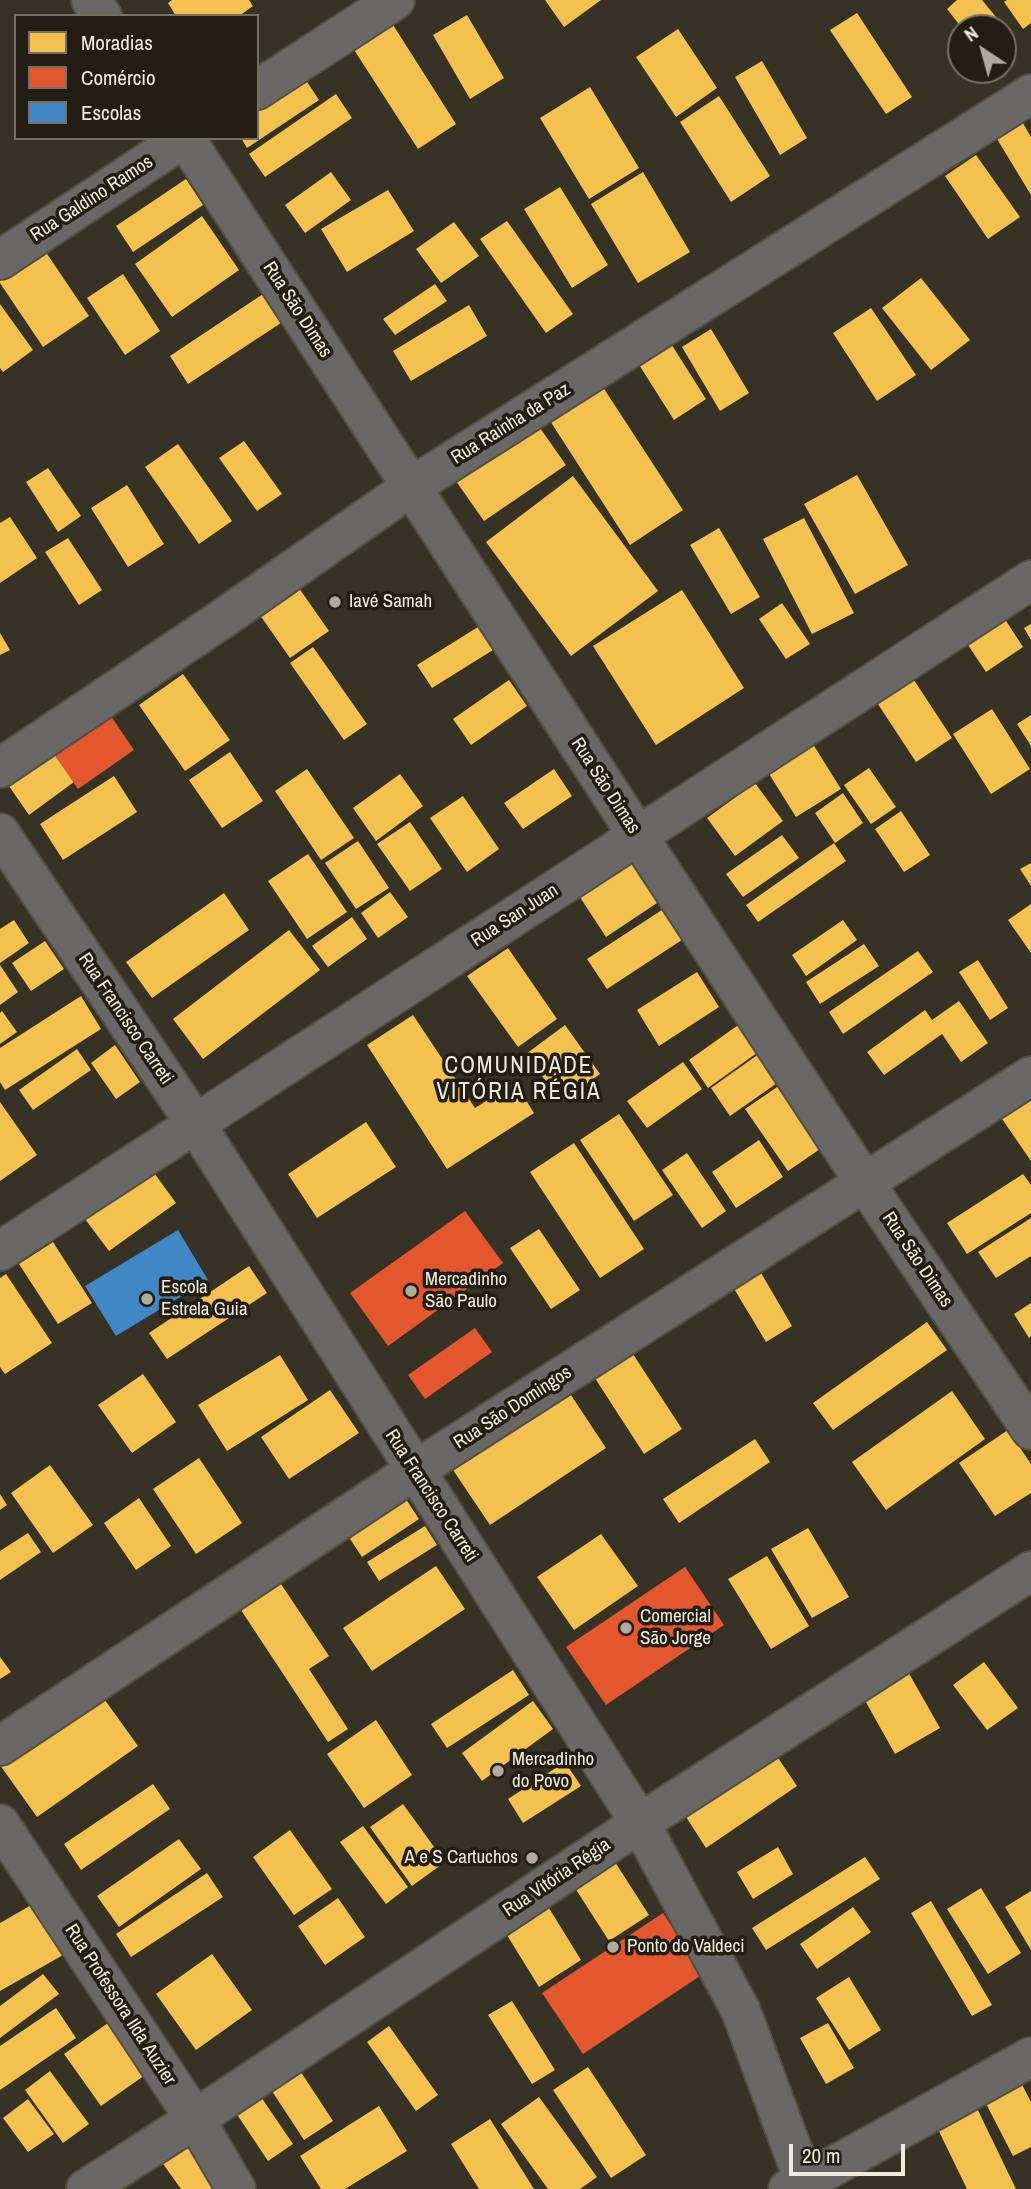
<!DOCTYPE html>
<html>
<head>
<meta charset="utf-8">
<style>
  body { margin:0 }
  #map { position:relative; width:1031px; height:2189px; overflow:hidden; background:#373226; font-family:"Archivo Narrow",sans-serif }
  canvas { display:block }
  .legend { position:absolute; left:14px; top:14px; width:245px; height:126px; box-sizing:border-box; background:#221e14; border:2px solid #747064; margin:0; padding:9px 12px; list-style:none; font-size:21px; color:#efebdc }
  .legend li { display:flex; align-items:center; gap:14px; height:35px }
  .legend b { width:35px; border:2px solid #747064 }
  .north { position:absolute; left:947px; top:14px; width:70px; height:70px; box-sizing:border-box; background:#221e14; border:2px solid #747064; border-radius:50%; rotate:324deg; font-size:19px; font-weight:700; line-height:28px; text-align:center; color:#efebdc }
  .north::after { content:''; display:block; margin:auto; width:24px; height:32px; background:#afaa9c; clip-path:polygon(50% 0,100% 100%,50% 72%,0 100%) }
  .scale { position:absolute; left:789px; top:2144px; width:116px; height:32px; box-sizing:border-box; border:4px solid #efebdc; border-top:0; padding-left:9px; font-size:21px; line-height:24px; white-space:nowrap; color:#efebdc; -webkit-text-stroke:5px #221e14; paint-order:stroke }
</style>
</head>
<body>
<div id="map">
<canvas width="1031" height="2189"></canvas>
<ul class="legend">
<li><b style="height:19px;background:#f2c14e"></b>Moradias</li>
<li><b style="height:19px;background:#e4572e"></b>Comércio</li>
<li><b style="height:19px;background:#3f88c5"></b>Escolas</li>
</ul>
<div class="north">N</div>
<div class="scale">20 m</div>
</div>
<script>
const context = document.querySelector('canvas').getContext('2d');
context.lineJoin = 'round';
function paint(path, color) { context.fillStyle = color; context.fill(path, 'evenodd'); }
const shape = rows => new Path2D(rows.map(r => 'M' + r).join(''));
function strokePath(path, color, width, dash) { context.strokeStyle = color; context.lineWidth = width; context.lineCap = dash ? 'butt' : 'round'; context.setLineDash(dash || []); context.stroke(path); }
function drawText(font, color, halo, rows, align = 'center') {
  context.font = font + ' "Archivo Narrow",sans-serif'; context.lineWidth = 7; context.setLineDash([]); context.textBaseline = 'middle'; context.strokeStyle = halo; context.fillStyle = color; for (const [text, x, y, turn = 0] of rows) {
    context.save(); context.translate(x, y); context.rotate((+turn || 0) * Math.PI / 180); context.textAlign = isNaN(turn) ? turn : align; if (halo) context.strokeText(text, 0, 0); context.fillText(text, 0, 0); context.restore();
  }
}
paint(shape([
  [172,0,249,0,253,6,239,16,176,16,168,3],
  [545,0,601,0,564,27],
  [957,0,982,0,1005,28,962,28,947,9],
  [1007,0,1031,0,1031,23,1023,29,1004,2],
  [857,13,912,97,886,114,830,30],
  [467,15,504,78,470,99,433,35],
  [388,17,456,124,418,149,349,42],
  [678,29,717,88,676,117,636,57],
  [762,61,807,138,780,155,735,77],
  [298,68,319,100,247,148,241,138,257,138,257,95],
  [590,87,639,168,589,199,540,118],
  [336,94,352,118,265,177,249,154],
  [719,96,770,176,731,202,680,122],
  [1017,113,1031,137,1031,195,991,129],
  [976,155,1020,217,988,239,945,176],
  [331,172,351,200,305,233,285,205],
  [643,172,690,252,638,283,591,204],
  [186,179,203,205,133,252,116,226],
  [560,187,608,265,572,288,524,209],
  [388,190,414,231,347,272,321,229],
  [202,216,239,270,172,317,135,264],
  [507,221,573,314,546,333,480,239],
  [454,222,479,256,441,283,416,249],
  [41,245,89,316,43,347,0,283,0,272],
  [123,274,160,331,125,355,87,298],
  [921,278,970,340,931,370,882,308],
  [435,284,447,301,395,335,383,319],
  [263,294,281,323,188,384,170,356],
  [0,304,33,350,3,372,0,368],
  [469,305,487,336,411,381,393,351],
  [871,308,916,375,877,401,833,333],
  [711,329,749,393,720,411,682,347],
  [668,339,706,399,674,420,636,360],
  [597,378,683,510,630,545,545,413],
  [533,418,566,465,484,521,451,474],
  [244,441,282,494,257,511,219,458],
  [178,444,232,521,199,544,145,467],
  [48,468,81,516,58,532,26,482],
  [857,475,908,565,855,594,804,504],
  [573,476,658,591,571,656,486,542],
  [127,485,164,544,128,567,91,508],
  [10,517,37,558,0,583,0,523],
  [804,518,854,613,812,634,763,539],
  [719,528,760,597,731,614,690,545],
  [68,538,102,590,79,605,45,552],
  [294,581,329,631,290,658,255,608],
  [682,590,744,688,656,745,593,646],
  [782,603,810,644,786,659,759,619],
  [999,610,1023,647,986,672,962,636],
  [1031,624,1031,640,1024,628],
  [478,627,493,650,432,688,417,665],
  [0,633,10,650,0,655],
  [313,647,367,724,344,740,290,663],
  [183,674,230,740,185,771,139,705],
  [910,674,952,738,916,762,874,698],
  [509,680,527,706,471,745,453,719],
  [992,709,1030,769,991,794,953,734],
  [1031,715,1031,746,1017,724],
  [806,733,841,789,796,817,761,761],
  [47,744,74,782,29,815,2,776],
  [230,752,263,801,222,828,189,780],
  [869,768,896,807,871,824,844,785],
  [307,769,354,838,321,860,275,791],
  [554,769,572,796,523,829,504,803],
  [400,774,423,806,376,841,353,808],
  [114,776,137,812,63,860,40,824],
  [755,783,783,821,735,856,707,818],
  [843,793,863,823,835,843,815,813],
  [463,796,499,849,467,872,430,818],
  [901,811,930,855,904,872,875,829],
  [410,822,442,869,410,891,377,844],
  [782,835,799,858,743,897,726,874],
  [358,841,389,888,356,909,325,863],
  [834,843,846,861,758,922,746,905],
  [631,851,663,899,606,937,574,888],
  [308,854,347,912,307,939,268,881],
  [1031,863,1031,886,1020,869],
  [390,892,408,917,378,938,361,913],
  [224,893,249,930,152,998,126,962],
  [671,904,691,934,607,989,587,959],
  [1031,904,1031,953,1008,920],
  [352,917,367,939,328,967,312,946],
  [14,920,29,943,0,963,0,929],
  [843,920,857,940,806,976,792,955],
  [289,930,320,970,203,1059,173,1019],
  [45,941,64,969,31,991,12,963],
  [864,944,879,966,820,1004,806,982],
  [508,948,557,1019,518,1047,467,976],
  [918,951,933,972,843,1034,829,1012],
  [978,960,1008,1008,990,1020,959,972],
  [0,965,18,992,0,1005],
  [697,972,719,1007,659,1046,637,1010],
  [81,996,101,1029,5,1090,0,1082,0,1048],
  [959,1001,988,1043,961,1062,942,1034,884,1075,867,1052,925,1010,932,1020],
  [2,1011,17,1032,0,1044,0,1013],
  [413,1015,475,1108,515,1083,534,1113,447,1169,367,1045],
  [741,1023,761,1050,708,1088,689,1060],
  [565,1025,600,1074,561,1102,526,1054],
  [115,1045,140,1082,116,1099,91,1063],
  [77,1049,91,1070,33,1110,19,1090],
  [763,1051,783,1079,730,1116,711,1088],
  [683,1062,702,1089,647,1128,627,1101],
  [780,1085,823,1147,788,1171,745,1109],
  [1031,1093,1031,1161,998,1113],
  [0,1102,37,1155,0,1181],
  [619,1114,673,1195,634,1221,580,1140],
  [366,1122,396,1167,317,1218,288,1174],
  [759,1140,783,1177,736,1208,712,1172],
  [574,1143,644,1249,600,1278,530,1172],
  [687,1153,726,1211,702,1228,662,1170],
  [152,1170,176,1203,109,1251,85,1219],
  [1023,1174,1031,1185,1031,1213,967,1254,947,1223],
  [1031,1218,1031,1256,996,1278,978,1252],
  [539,1229,580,1290,551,1309,510,1248],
  [53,1242,92,1303,58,1324,19,1264],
  [249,1266,267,1293,167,1359,149,1333],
  [757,1266,792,1326,766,1342,730,1282],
  [6,1274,52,1343,5,1374,0,1367,0,1278],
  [1031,1303,1031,1336,1029,1338,1014,1314],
  [927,1322,947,1350,833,1430,813,1403],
  [629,1348,682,1429,644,1454,591,1372],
  [280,1355,308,1400,227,1451,198,1405],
  [143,1374,176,1422,132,1453,98,1405],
  [330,1390,359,1433,289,1479,261,1437],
  [952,1391,985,1439,886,1510,852,1462],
  [569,1392,606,1448,490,1525,453,1470],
  [1008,1430,1031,1464,1031,1493,995,1516,959,1463],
  [755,1439,770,1462,679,1523,663,1499],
  [199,1458,242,1523,196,1554,153,1489],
  [50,1465,93,1525,53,1553,11,1493],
  [396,1484,419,1519,362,1557,338,1521],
  [0,1494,7,1505,0,1510],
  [139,1498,171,1546,136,1570,104,1523],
  [425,1526,437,1545,379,1581,367,1562],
  [808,1528,849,1597,812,1618,771,1549],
  [28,1533,41,1552,0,1580,0,1551],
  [601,1534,638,1586,574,1630,537,1577],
  [767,1556,809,1626,771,1649,728,1579],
  [436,1566,465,1609,372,1671,343,1628],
  [277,1578,329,1656,309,1669,348,1729,328,1742,237,1604],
  [0,1657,11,1672,0,1679],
  [984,1662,1018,1708,987,1730,953,1685],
  [903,1663,940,1728,895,1754,858,1688],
  [513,1670,529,1695,447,1748,431,1724],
  [97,1689,138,1746,37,1817,0,1765],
  [533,1701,553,1729,482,1781,462,1753],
  [376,1720,412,1775,364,1808,327,1754],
  [770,1746,797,1786,706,1848,679,1806],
  [565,1762,581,1786,523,1823,508,1799],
  [153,1784,170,1809,81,1870,64,1844],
  [403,1804,445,1862,412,1886,370,1827],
  [363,1826,408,1887,386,1904,340,1842],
  [290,1830,332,1889,294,1915,253,1857],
  [179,1839,201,1869,119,1927,97,1896],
  [778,1847,793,1874,753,1899,737,1872],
  [865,1857,880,1879,766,1950,752,1928],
  [615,1862,649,1915,609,1941,575,1888],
  [207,1873,223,1897,131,1957,116,1934],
  [981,1888,1021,1953,988,1974,947,1909],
  [1031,1891,1031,1950,1005,1907],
  [338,1898,365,1937,325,1965,298,1926],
  [544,1900,581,1960,539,1987,502,1927],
  [931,1901,992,2005,972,2016,911,1913],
  [33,1904,63,1955,0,1991,0,1923],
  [853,1907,871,1932,817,1969,800,1944],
  [212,1954,252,2010,196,2050,156,1994],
  [43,1974,59,1994,0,2038,0,2006],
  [849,1977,881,2030,849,2050,816,1998],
  [512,2001,555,2070,532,2084,488,2015],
  [56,2008,76,2038,0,2090,0,2046],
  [108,2023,145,2075,101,2106,64,2054],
  [828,2023,854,2068,826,2084,800,2038],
  [389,2026,438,2095,416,2111,367,2042],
  [297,2066,333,2121,304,2140,268,2085],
  [588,2067,646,2155,611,2178,553,2090],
  [50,2071,89,2124,63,2143,25,2090],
  [1016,2073,1031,2102,1031,2147,1013,2156,980,2092],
  [259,2094,293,2144,268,2161,234,2110],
  [539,2097,597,2177,580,2189,548,2189,501,2124],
  [28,2099,54,2134,28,2152,3,2118],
  [973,2100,1016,2189,967,2189,933,2119],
  [379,2106,407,2151,345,2189,321,2189,300,2156],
  [490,2119,534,2189,479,2189,451,2144],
  [181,2137,219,2189,181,2189,156,2154]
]), '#f2c14e');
paint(shape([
  [104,706,134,750,78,789,48,745],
  [465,1211,503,1263,388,1346,350,1293],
  [475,1328,492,1352,425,1399,408,1375],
  [685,1567,724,1625,606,1705,566,1647],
  [663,1913,703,1974,583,2054,542,1993]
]), '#e4572e');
paint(shape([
  [178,1230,208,1280,116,1336,85,1286]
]), '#3f88c5');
const minor = shape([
  [91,0,102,16],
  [257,90,395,0],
  [185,138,638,836,865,1183,1031,1430],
  [0,260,184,138],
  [0,768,225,617,411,487,1031,94],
  [0,833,195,1123,640,1823,741,2011,807,2189],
  [0,1251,1031,580],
  [0,1746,414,1471,1031,1076],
  [0,1824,195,2119,236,2189],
  [86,2189,195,2119,640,1823,1031,1571],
  [788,2189,805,2182,1031,2057]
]);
strokePath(minor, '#534f45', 42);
strokePath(minor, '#6a6866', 38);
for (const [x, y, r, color] of [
  [335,602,7,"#afaa9c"],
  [411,1291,7,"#afaa9c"],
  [147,1299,7,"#afaa9c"],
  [626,1628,7,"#afaa9c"],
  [498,1771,7,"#afaa9c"],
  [532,1858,7,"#afaa9c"],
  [613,1947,7,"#afaa9c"]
]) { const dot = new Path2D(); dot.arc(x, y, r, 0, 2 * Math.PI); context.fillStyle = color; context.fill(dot); strokePath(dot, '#221e14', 2.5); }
drawText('19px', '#efebdc', '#221e14', [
  ["Rua Galdino Ramos",92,199,-33],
  ["Rua São Dimas",297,310,57],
  ["Rua Rainha da Paz",511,424,-32],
  ["Rua São Dimas",605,786,57],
  ["Rua San Juan",515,916,-33],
  ["Rua Francisco Carreti",125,1019,56],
  ["Rua São Dimas",917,1260,56],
  ["Rua São Domingos",513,1408,-33],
  ["Rua Francisco Carreti",431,1496,57],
  ["Rua Vitória Régia",557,1878,-34],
  ["Rua Professora Ilda Auzier",120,2005,57]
]);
drawText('19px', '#efebdc', '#221e14', [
  ["Iavé Samah",349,602],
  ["Mercadinho",425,1280],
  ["São Paulo",425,1302],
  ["Escola",161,1288],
  ["Estrela Guia",161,1310],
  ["Comercial",640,1617],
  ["São Jorge",640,1639],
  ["Mercadinho",512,1760],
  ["do Povo",512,1782],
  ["A e S Cartuchos",518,1858,"right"],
  ["Ponto do Valdeci",627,1947]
], 'left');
context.letterSpacing = '2px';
drawText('23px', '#efebdc', '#221e14', [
  ["COMUNIDADE",519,1067],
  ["VITÓRIA RÉGIA",519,1093]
]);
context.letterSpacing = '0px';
</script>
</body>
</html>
